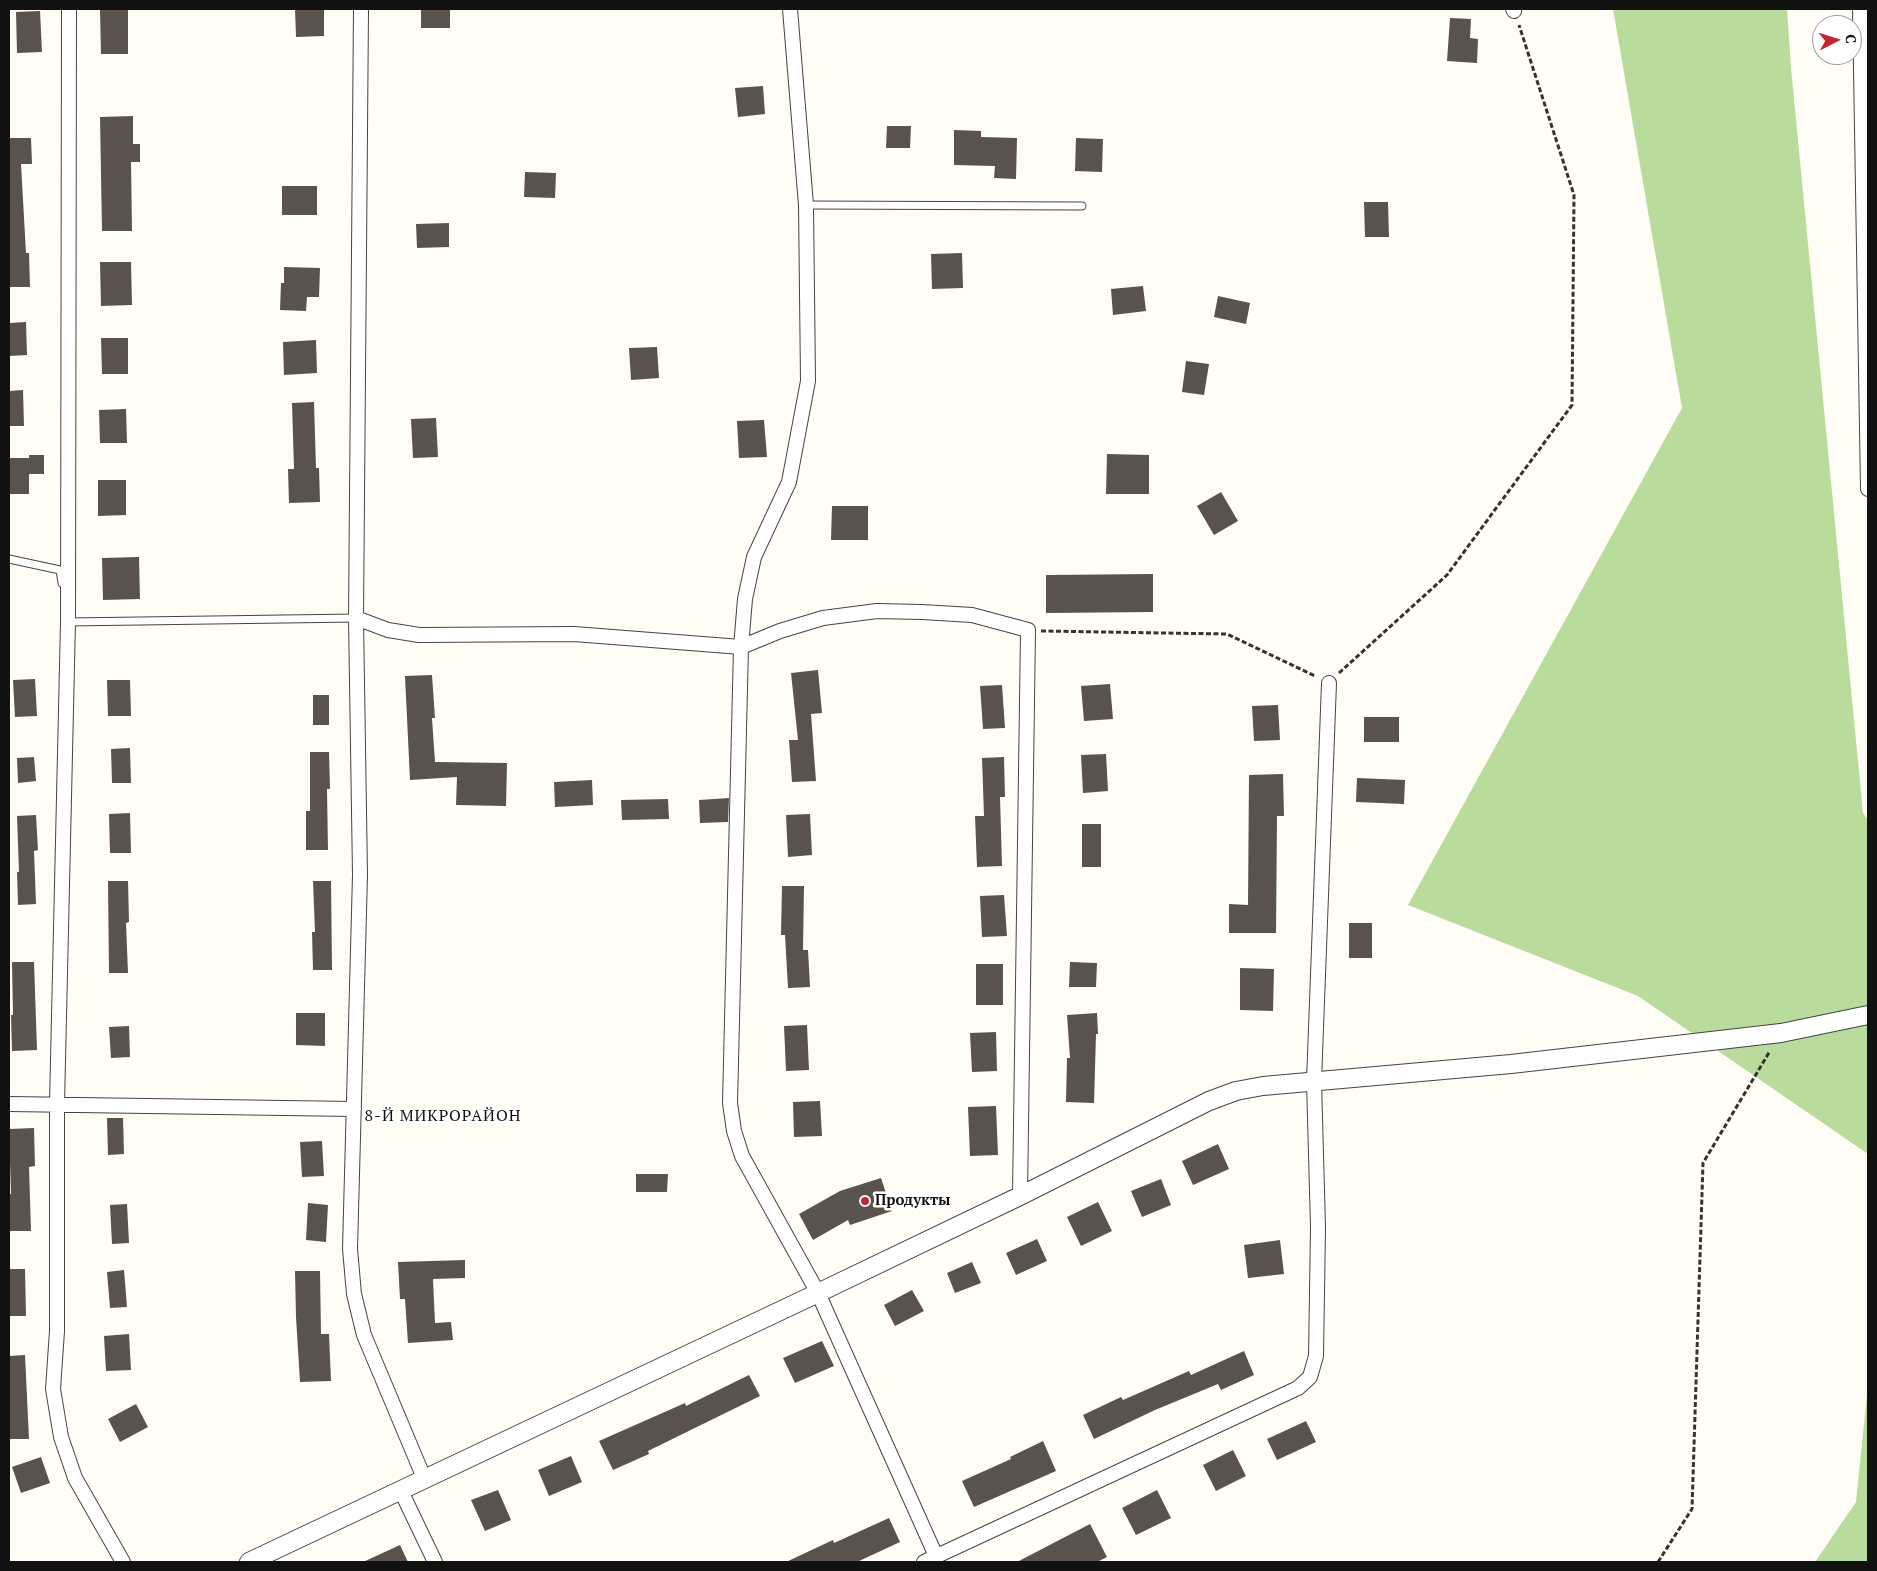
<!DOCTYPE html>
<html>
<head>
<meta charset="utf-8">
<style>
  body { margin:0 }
  #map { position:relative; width:1877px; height:1571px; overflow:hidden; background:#fffdf5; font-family:"PT Serif",serif }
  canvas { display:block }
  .frame { position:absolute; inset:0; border:10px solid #111; pointer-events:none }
  .north { position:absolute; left:1812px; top:15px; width:50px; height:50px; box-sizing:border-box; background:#fff; border:1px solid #a0a0a0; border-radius:50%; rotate:85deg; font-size:14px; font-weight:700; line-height:20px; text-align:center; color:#111 }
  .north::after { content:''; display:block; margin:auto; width:18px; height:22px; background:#c4262e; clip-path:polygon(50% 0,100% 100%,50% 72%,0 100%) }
</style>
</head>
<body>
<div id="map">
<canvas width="1877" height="1571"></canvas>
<div class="frame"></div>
<div class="north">С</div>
</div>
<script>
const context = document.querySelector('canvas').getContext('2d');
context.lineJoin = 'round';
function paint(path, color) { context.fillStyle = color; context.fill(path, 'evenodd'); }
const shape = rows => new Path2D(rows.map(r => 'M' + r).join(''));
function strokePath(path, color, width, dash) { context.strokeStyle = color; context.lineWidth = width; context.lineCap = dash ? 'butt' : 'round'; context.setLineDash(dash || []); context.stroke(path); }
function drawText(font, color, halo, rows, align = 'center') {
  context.font = font + ' "PT Serif",serif'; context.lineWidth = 5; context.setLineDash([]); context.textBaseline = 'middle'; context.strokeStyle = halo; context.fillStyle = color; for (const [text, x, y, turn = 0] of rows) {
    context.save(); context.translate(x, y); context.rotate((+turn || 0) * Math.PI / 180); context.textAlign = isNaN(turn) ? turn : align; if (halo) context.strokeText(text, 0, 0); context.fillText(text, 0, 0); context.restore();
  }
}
paint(shape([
  [1613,9,1787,9,1791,68,1863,813,1868,820,1868,1154,1638,996,1408,905,1682,408],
  [1868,1385,1868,1562,1815,1562,1856,1502]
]), '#b9dc9c');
paint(shape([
  [100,9,128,9,128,54,101,54],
  [295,9,324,9,324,36,296,37],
  [421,9,450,9,450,28,421,28],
  [40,11,42,52,17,53,16,12],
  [1450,18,1471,19,1470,38,1478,39,1477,63,1447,61],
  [763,86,765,114,738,117,735,88],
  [133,116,133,144,140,144,140,162,131,162,132,231,102,231,100,117],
  [887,126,911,126,910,148,886,148],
  [954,130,981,131,981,137,1017,138,1016,179,994,178,995,166,954,165],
  [9,138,31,138,32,164,21,164,26,253,29,253,30,287,9,287],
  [1076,138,1103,139,1102,172,1075,171],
  [525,172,556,173,555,198,524,197],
  [282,186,317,186,317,215,282,215],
  [1364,202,1388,202,1389,237,1365,237],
  [449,223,449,247,417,248,416,224],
  [962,253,963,288,932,289,931,254],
  [100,262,131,262,132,305,101,306],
  [284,267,320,268,319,297,307,297,306,311,280,310,281,283,284,283],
  [1143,286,1146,311,1113,315,1111,289],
  [1218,296,1250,303,1246,324,1214,317],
  [26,322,27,355,9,356,9,323],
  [101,338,128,338,128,374,102,374],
  [316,340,317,373,284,375,283,342],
  [657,347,659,378,631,380,629,348],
  [1186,361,1209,364,1204,395,1182,392],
  [23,390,24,426,9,426,9,391],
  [314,402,316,468,319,468,320,502,289,503,288,469,294,469,292,403],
  [126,409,127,443,100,443,99,410],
  [436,418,438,457,413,458,411,419],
  [764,420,767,457,739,458,737,421],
  [1107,454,1149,455,1149,494,1106,494],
  [29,455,44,455,44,474,29,474,29,494,9,494,9,458,29,458],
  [98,480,126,480,126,515,98,516],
  [1221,492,1238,521,1214,535,1197,506],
  [832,506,868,506,868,540,831,540],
  [139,557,140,599,103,600,102,558],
  [1153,574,1153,612,1046,613,1046,575],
  [818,670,822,713,811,714,816,781,792,782,789,740,798,740,791,673],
  [432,675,435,718,432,718,435,762,507,763,506,806,456,805,457,777,410,780,405,676],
  [35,679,37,716,15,717,13,680],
  [107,680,130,680,131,716,108,716],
  [1110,684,1113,719,1084,721,1081,686],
  [1002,685,1005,728,983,729,980,686],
  [313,695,329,695,329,725,313,725],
  [1278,705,1280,740,1254,741,1252,706],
  [1364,717,1399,717,1399,742,1364,742],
  [130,748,131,783,112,783,111,749],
  [310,752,329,752,330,789,327,789,328,850,306,850,306,811,310,811],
  [1106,754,1108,791,1083,793,1081,755],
  [34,757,36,781,18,783,17,758],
  [1004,757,1005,797,1000,797,1002,866,977,867,975,816,984,816,982,758],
  [1283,774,1284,816,1277,816,1276,933,1229,933,1229,904,1248,905,1249,775],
  [1357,778,1405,780,1404,804,1356,802],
  [592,780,593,805,555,807,554,782],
  [729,798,728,822,700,823,699,800],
  [668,799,669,819,622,820,621,800],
  [130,813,131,853,110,853,109,814],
  [810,814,812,855,788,857,786,815],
  [36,815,38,850,34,851,36,904,18,905,17,872,19,872,17,816],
  [1082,824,1101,824,1101,867,1082,867],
  [108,881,128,881,129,922,126,923,128,973,109,973],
  [313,881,331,881,332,970,313,970,312,932,315,932],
  [782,886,804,886,803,950,808,950,810,987,788,988,785,935,781,935],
  [1004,895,1007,936,982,937,980,896],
  [1349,923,1372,923,1372,958,1349,958],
  [12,962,34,962,37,1050,12,1051,11,1015,13,1015],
  [1070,962,1097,963,1096,987,1069,987],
  [976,964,1003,964,1003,1005,976,1005],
  [1240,968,1274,969,1273,1011,1240,1010],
  [296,1013,325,1013,325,1046,296,1045],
  [1097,1013,1098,1034,1096,1034,1094,1103,1066,1102,1067,1058,1070,1058,1067,1015],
  [807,1025,809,1070,786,1071,784,1026],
  [129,1026,130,1057,111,1058,109,1027],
  [996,1032,997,1071,972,1072,970,1033],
  [820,1101,822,1136,794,1137,793,1102],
  [996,1106,998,1155,970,1156,968,1107],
  [107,1118,123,1118,124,1154,108,1155],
  [34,1128,35,1166,29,1167,31,1231,9,1231,9,1194,11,1194,9,1129],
  [322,1141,324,1176,302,1177,300,1142],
  [1218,1144,1229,1169,1193,1185,1182,1161],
  [636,1174,668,1174,667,1192,636,1192],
  [881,1178,892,1211,850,1225,848,1220,813,1240,799,1214,840,1191],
  [1161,1179,1171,1205,1142,1217,1131,1191],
  [1098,1202,1112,1231,1081,1246,1067,1217],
  [308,1203,328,1205,326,1242,306,1240],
  [127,1204,129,1243,112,1244,110,1205],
  [1037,1239,1047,1261,1016,1275,1006,1253],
  [1280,1240,1284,1274,1248,1278,1244,1245],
  [465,1260,465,1278,433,1279,435,1323,451,1322,453,1340,408,1343,405,1299,400,1299,398,1262],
  [972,1262,981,1283,955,1293,947,1273],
  [9,1269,25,1269,26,1316,9,1316],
  [124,1270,127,1307,110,1308,107,1272],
  [295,1271,320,1271,321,1334,329,1334,331,1381,300,1382,296,1317],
  [912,1290,924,1311,895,1326,884,1305],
  [129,1334,131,1370,106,1371,104,1336],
  [822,1341,834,1366,795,1383,783,1358],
  [1244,1351,1254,1375,1221,1390,1218,1384,1155,1410,1094,1439,1083,1415,1121,1397,1123,1400,1189,1371,1191,1375],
  [25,1355,29,1439,9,1439,9,1356],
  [749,1375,760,1396,648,1451,649,1454,613,1470,599,1441,685,1403,686,1406],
  [136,1404,148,1427,120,1442,108,1419],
  [1306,1421,1316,1442,1277,1460,1267,1439],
  [1043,1441,1056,1471,974,1507,962,1481,1011,1459,1010,1457],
  [1233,1450,1246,1476,1216,1491,1203,1465],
  [571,1456,582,1482,549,1496,538,1470],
  [41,1457,50,1483,21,1493,12,1467],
  [498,1490,511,1520,485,1531,471,1500],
  [1157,1490,1171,1518,1136,1535,1122,1508],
  [889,1518,900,1542,857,1562,786,1562,833,1540,834,1543],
  [1090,1524,1107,1557,1097,1562,1017,1562],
  [400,1545,408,1562,363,1562]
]), '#5a524d');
const service = shape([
  [806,205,1082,206],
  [9,559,60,570,62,583],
  [68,621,68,622,356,618]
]);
const minor = shape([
  [69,9,68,622,57,1104,57,1331,53,1389,61,1437,75,1478,123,1562],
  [361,9,356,618,360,875,350,1249,354,1294,364,1335,424,1478],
  [1513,9,1514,11],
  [1860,9,1868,489],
  [356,618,388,630,419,635,574,634,741,647,745,599,754,557,789,482,808,381,806,205,790,9],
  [9,1104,354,1109],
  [401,1491,435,1562],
  [936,1556,818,1293,742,1156,734,1131,730,1103,741,647,780,631,823,618,877,611,922,612,972,615,1028,630,1020,1196],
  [924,1562,1298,1388,1310,1377,1316,1356,1318,1227,1314,1081,1329,683]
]);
const tertiary = shape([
  [249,1562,818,1293,1020,1196,1209,1101,1236,1091,1263,1086,1511,1064,1781,1033,1868,1015]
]);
strokePath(service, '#444', 9);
strokePath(minor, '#444', 16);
strokePath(tertiary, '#444', 20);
strokePath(shape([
  [1041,631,1227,634,1315,676],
  [1339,673,1447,575,1572,405,1574,195,1519,25],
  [1658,1562,1692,1509,1703,1163,1770,1051]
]), '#333', 3, [5, 2.5]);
strokePath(service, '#fff', 7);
strokePath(minor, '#fff', 14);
strokePath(tertiary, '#fff', 18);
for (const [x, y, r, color] of [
  [865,1201,5,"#c4262e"]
]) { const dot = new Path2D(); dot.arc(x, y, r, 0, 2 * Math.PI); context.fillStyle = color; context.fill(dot); strokePath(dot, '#fff', 2); }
drawText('bold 15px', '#111', '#fff', [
  ["Продукты",875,1201]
], 'left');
context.letterSpacing = '1px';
drawText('16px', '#111', '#fff', [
  ["8-Й МИКРОРАЙОН",443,1116]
]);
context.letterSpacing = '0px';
</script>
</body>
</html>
